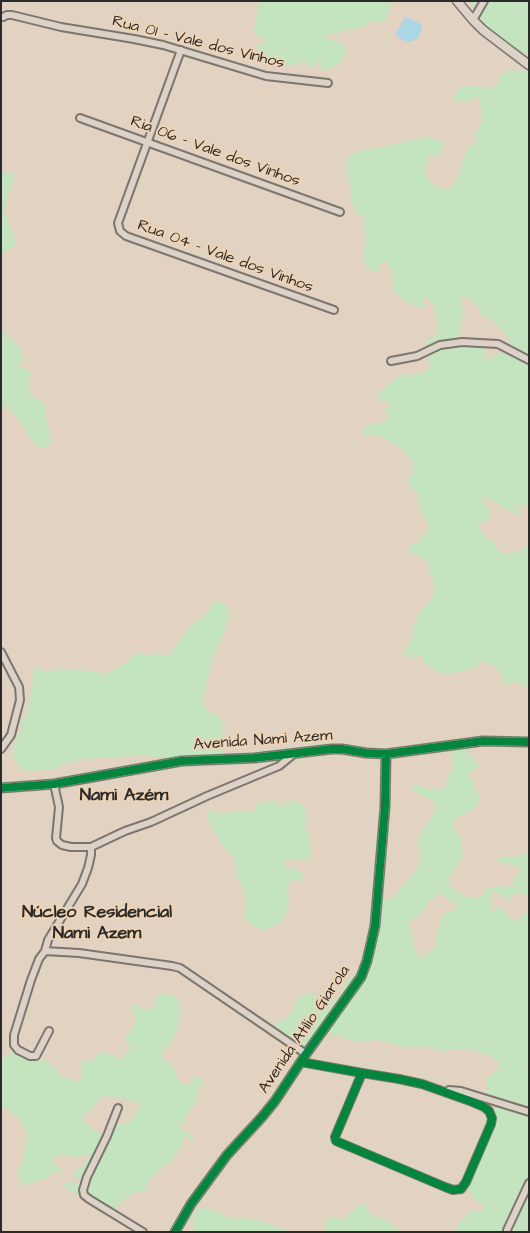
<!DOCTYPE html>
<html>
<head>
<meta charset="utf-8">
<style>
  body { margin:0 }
  #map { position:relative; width:530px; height:1233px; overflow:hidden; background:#e1d2c2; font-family:"Architects Daughter",sans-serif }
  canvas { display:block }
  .frame { position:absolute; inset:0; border:2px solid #2b2b2b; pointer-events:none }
</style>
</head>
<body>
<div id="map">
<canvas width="530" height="1233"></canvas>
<div class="frame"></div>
</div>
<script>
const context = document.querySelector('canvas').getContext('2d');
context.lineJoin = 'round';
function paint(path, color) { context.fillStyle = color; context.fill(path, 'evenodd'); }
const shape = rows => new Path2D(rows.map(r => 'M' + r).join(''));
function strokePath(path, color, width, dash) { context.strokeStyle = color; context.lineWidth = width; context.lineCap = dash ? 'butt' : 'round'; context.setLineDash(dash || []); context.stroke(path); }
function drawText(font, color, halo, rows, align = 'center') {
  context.font = font + ' "Architects Daughter",sans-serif'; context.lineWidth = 4; context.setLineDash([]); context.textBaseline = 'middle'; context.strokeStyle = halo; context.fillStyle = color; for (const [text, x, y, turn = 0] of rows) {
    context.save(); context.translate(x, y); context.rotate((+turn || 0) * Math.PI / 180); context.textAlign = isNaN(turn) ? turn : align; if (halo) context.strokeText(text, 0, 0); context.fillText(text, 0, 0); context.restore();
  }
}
paint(shape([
  [260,1,390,1,391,3,389,11,384,22,372,22,362,27,347,30,334,34,324,36,326,38,342,43,345,45,344,59,333,68,321,70,320,68,321,62,320,61,310,67,305,63,302,61,300,64,287,66,279,66,273,64,268,61,261,52,254,47,264,43,265,40,264,38,253,33],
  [472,1,529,1,529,53,518,55,506,51,484,36,478,23,476,6,471,7],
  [511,69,524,72,529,72,529,505,517,506,518,509,522,511,521,513,514,513,507,509,503,509,498,503,491,501,487,497,482,498,488,507,490,515,487,521,479,524,478,526,486,537,495,544,497,549,503,554,508,554,521,550,529,543,529,690,525,686,519,683,513,682,503,684,501,681,503,677,502,674,486,661,482,661,476,667,467,670,447,674,441,674,424,664,422,655,412,658,408,657,403,654,413,636,413,627,416,617,427,604,432,596,435,588,431,578,429,567,425,559,416,554,408,554,410,545,414,543,421,542,422,536,428,530,427,522,419,504,417,493,415,490,410,487,408,483,413,469,411,459,400,448,389,440,379,436,364,435,362,433,364,428,367,425,381,423,389,417,389,415,385,409,390,407,389,404,384,400,378,402,377,401,379,394,384,387,400,376,407,375,421,374,429,369,429,362,425,346,428,339,434,337,437,334,437,317,433,304,428,298,424,298,422,300,423,302,426,304,426,306,420,308,409,304,398,295,394,290,392,273,389,265,387,262,383,261,380,263,379,270,377,272,372,270,366,270,365,262,363,254,366,241,363,218,356,212,350,200,351,189,348,178,346,169,347,160,349,156,353,153,421,138,431,138,440,140,443,144,440,155,437,156,429,154,428,155,426,166,426,174,430,182,443,189,449,190,453,186,459,174,468,147,476,143,475,135,483,118,478,96,477,96,473,100,470,102,456,102,454,100,455,95,461,87,466,85,473,85,488,88,493,88,498,83,500,76],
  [461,296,472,300,480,309,479,315,493,320,501,331,509,337,511,353,498,353,488,360,486,358,485,344,480,337,476,336,464,341,459,340,463,314],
  [1,170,7,174,12,172,14,174,13,182,5,203,4,210,6,217,12,230,15,240,17,245,1,254],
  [1,327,4,332,20,346,23,361,18,365,18,367,29,370,34,373,29,375,28,380,31,395,46,405,46,419,51,438,48,447,41,448,34,444,17,417,6,406,1,407],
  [215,601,225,604,230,612,226,629,213,656,209,675,206,684,203,698,203,702,208,711,217,715,223,721,222,730,224,740,223,757,174,764,165,759,148,755,138,756,85,759,65,763,57,768,48,770,29,771,20,768,14,759,14,749,15,740,21,730,22,721,27,712,32,687,33,666,39,669,44,671,71,669,106,673,117,669,128,661,132,656,135,654,147,655,157,653,165,656,168,656,187,630,210,609],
  [454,747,460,747,466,750,473,759,480,765,471,771,468,776,469,779,475,783,474,789,480,795,478,803,473,810,456,817,453,823,454,829,461,839,463,853,461,859,451,874,448,884,453,886,455,891,462,893,467,898,479,897,482,896,485,890,490,888,496,886,507,887,513,883,519,873,519,868,513,865,500,863,494,859,500,857,519,856,529,850,529,894,520,893,515,894,509,897,510,901,509,901,491,890,492,899,491,913,494,912,498,908,502,906,505,913,514,922,529,911,529,925,527,926,527,933,529,938,529,1232,455,1232,457,1225,461,1220,472,1211,484,1210,485,1209,484,1206,473,1198,470,1193,469,1187,469,1177,483,1140,487,1120,496,1109,495,1105,487,1099,488,1094,486,1079,497,1070,500,1064,490,1056,470,1049,453,1049,444,1051,424,1046,410,1048,405,1046,396,1046,390,1043,378,1040,355,1042,342,1037,328,1034,308,1044,297,1045,280,1037,267,1033,260,1029,257,1024,271,1027,277,1022,291,1015,296,1000,299,996,303,995,310,994,324,997,331,1001,335,1000,339,998,342,987,349,978,351,976,361,974,367,967,374,955,377,906,382,901,393,898,401,887,410,879,416,871,418,866,421,853,418,844,419,838,422,830,431,819,436,808,435,802,415,792,412,789,412,786,416,785,427,789,444,790,448,776,454,768,451,757,452,749],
  [440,894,443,894,452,902,458,903,458,906,456,908,445,913,442,916,435,940,436,945,437,948,425,954,422,958,420,958,414,948,411,930,408,923,419,916,430,900],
  [273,800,276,801,278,807,287,801,290,800,299,802,304,807,307,817,305,828,310,837,311,853,309,858,306,860,285,859,285,869,288,869,296,866,297,871,302,872,304,875,301,881,293,880,289,882,287,889,289,900,287,912,282,920,275,926,266,929,261,929,253,926,244,918,244,915,247,907,247,903,242,885,235,875,235,864,233,858,231,854,223,848,219,838,211,826,207,817,207,812,226,813,241,811,251,811,255,810,257,804],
  [162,993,176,997,179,1003,181,1012,175,1036,164,1051,163,1057,166,1061,174,1066,175,1075,182,1083,192,1083,194,1076,196,1075,203,1082,198,1091,193,1108,188,1113,184,1122,178,1125,190,1134,193,1138,194,1140,192,1141,188,1137,185,1136,179,1150,172,1160,157,1172,150,1179,148,1185,147,1191,136,1191,118,1204,117,1207,119,1214,84,1199,62,1185,67,1182,80,1184,79,1180,73,1177,73,1174,83,1165,90,1155,89,1153,77,1157,62,1155,56,1155,54,1158,53,1163,61,1170,61,1173,51,1172,49,1173,49,1178,39,1180,26,1185,22,1184,18,1178,17,1172,18,1168,24,1162,23,1151,27,1141,27,1132,18,1117,8,1109,1,1108,1,1061,4,1057,15,1052,18,1052,29,1055,37,1061,45,1060,53,1066,59,1074,72,1080,80,1082,82,1077,81,1063,82,1060,91,1062,96,1055,102,1052,106,1053,118,1057,122,1057,126,1054,130,1046,126,1043,125,1039,134,1025,136,1020,135,1016,131,1009,131,1005,134,1004,142,1009,152,1009,155,1006,156,996],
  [103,1096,123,1098,138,1103,140,1105,132,1120,127,1122,114,1125,105,1136,93,1129,87,1124,82,1118,85,1113,91,1110,100,1098],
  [364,1204,367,1206,369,1214,387,1220,401,1232,324,1232,325,1225,329,1217,344,1219,357,1206],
  [201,1208,210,1209,227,1217,242,1217,261,1221,290,1232,194,1232,193,1216,196,1211]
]), '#c4e3bf');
paint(shape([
  [405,17,416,21,422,25,422,28,417,39,411,42,405,41,395,35]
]), '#aad6e5');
const minor = shape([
  [3,17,7,15,12,15,61,27,134,39,163,45,266,76,328,83],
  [473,20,484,1],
  [181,50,118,223,120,231,126,236,334,310],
  [80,118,340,212],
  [391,361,417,356,440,345,462,342,498,344,529,360],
  [1,652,19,687,20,700,11,735,1,749],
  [91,847,125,831,151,822,207,796,279,766,295,753],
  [45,951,79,953,172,966,180,968,306,1054],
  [49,1031,36,1056,30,1056,18,1050,14,1045,14,1035,31,980,39,959,45,951,48,940,82,884,88,868,91,855,91,847,71,847,62,845,57,841,56,838,59,807,54,784],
  [301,1062,362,1073,399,1079,422,1084,470,1101,484,1107,489,1111,492,1118,491,1124,466,1182,461,1189,453,1190,445,1187,336,1141,335,1137,362,1073],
  [449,1090,461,1091,529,1112],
  [118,1108,107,1136,87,1177,83,1190,84,1195,89,1199,143,1232],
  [507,1230,529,1183]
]);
const tertiary = shape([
  [457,1,473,20,483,30,529,65],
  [1,788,54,784,182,761,254,758,332,749,342,749,366,753,386,754,483,741,529,742],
  [175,1232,191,1204,227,1155,262,1117,275,1101,306,1054,361,977,367,961,375,926,385,807,386,754]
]);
strokePath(minor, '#7d766f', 10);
strokePath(tertiary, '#7d766f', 11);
strokePath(minor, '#dcd2c7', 6);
strokePath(tertiary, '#dcd2c7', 8);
strokePath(shape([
  [1,788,54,784,182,761,254,758,332,749,342,749,366,753,386,754,483,741,529,742],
  [301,1062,362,1073,399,1079,422,1084,470,1101,484,1107,489,1111,492,1118,491,1124,466,1182,461,1189,453,1190,445,1187,336,1141,335,1137,362,1073],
  [175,1232,191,1204,227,1155,262,1117,275,1101,306,1054,361,977,367,961,375,926,385,807,386,754]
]), '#00873e', 8);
drawText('16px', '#2b2b2b', '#eed3b5', [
  ["Rua 01 - Vale dos Vinhos",198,43,14],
  ["Ria 06 - Vale dos Vinhos",215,152,20],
  ["Rua 04 - Vale dos Vinhos",225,257,20],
  ["Avenida Nami Azem",263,741,-4],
  ["Avenida Atílio Giarola",305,1030,-56]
]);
drawText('bold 18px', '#2b2b2b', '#eed3b5', [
  ["Nami Azém",124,796],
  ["Núcleo Residencial",97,913],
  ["Nami Azem",97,934]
]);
</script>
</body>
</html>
